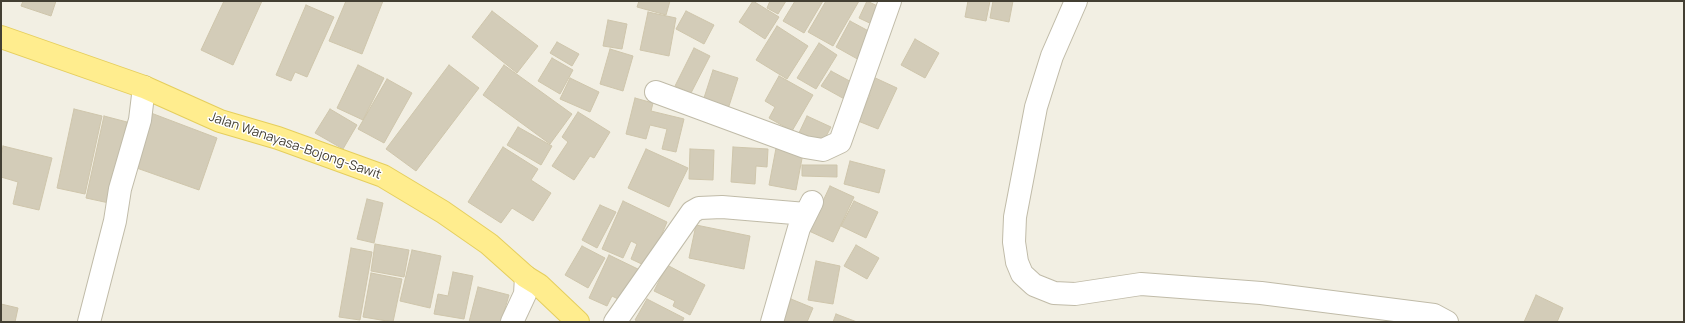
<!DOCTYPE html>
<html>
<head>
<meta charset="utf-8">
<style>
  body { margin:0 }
  #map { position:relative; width:1685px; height:323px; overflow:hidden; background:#f2efe3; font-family:Manrope,sans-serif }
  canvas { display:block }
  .frame { position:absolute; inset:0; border:2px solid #433f33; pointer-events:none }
</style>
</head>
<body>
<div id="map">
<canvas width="1685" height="323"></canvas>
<div class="frame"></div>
</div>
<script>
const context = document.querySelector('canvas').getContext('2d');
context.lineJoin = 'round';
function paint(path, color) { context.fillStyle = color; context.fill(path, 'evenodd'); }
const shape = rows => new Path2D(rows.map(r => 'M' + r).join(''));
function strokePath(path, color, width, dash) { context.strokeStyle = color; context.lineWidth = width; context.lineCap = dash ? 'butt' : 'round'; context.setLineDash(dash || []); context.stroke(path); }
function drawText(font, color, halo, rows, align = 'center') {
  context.font = font + ' Manrope,sans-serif'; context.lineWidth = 3; context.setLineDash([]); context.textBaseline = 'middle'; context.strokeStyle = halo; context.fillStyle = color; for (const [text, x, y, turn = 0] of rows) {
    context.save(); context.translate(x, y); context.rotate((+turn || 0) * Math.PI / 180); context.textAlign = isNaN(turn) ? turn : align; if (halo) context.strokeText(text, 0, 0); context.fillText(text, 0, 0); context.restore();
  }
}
const building = shape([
  [23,1,56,1,51,16,21,6,23,1],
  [224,1,262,1,233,65,201,50,224,1],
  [346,1,383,1,362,54,329,41,346,1],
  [639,1,670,1,666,15,637,7,639,1],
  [753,1,779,17,765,39,739,22,753,1],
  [770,1,786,1,778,14,767,8,770,1],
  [795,1,823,1,804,33,783,21,795,1],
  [826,1,859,1,833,46,808,32,826,1],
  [867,1,886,10,878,27,859,18,867,1],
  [968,1,990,1,986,21,965,17,968,1],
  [993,1,1013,1,1009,22,990,18,993,1],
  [306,5,334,17,307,77,295,72,291,81,276,75,306,5],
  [492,11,538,46,517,73,472,37,492,11],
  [686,11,714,25,704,44,676,29,686,11],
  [648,12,676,18,669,56,640,50,648,12],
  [608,20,627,24,622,49,603,46,608,20],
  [850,21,876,35,861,61,836,47,850,21],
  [777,26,808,46,787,79,756,60,777,26],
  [915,39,939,53,925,78,901,65,915,39],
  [557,42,579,54,572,66,550,53,557,42],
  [819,43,837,55,816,89,797,78,819,43],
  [694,48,710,56,691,93,675,86,694,48],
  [610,49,633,56,623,91,600,84,610,49],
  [552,58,573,70,560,94,538,81,552,58],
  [358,65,384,78,363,120,337,108,358,65],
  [449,65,479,88,416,171,386,149,449,65],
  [504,65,572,114,550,144,483,95,504,65],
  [713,70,738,78,728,109,703,101,713,70],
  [831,71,857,85,848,101,821,86,831,71],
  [779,76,813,95,792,131,769,118,775,107,765,101,779,76],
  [871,76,897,88,878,129,858,121,870,95,863,92,871,76],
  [570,78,599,92,590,112,560,99,570,78],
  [387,79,412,93,384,143,358,129,387,79],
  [635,98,653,103,651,111,684,119,676,152,662,149,667,129,650,125,646,139,626,134,635,98],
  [74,109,102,116,85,194,57,188,74,109],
  [330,109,357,125,343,149,315,133,330,109],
  [578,112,610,132,594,158,590,156,574,180,552,166,568,142,562,137,578,112],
  [151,113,217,138,199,190,131,166,151,113],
  [104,116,127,122,109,203,86,198,104,116],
  [807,116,831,127,821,146,798,135,807,116],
  [518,127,552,146,541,165,507,145,518,127],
  [777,143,804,148,796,190,769,185,777,143],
  [3,146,52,158,39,210,13,204,18,182,1,177,1,156,3,146],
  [503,147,538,169,531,180,551,193,533,221,512,208,501,223,468,202,503,147],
  [733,147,768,149,767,167,756,166,755,184,731,182,733,147],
  [646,149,688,168,669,207,628,188,646,149],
  [690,149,714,150,713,180,689,179,690,149],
  [850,161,885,170,879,193,844,184,850,161],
  [802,165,837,165,837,177,802,176,802,165],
  [830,186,854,197,833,242,809,231,830,186],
  [367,199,383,203,374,243,357,239,367,199],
  [623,201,667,222,648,267,631,259,637,244,631,241,623,258,602,249,623,201],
  [854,201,878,212,866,238,841,226,854,201],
  [600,205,616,212,597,248,582,240,600,205],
  [696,225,750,236,744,269,689,258,696,225],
  [375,244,409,250,404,277,371,271,375,244],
  [856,245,879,258,867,279,844,266,856,245],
  [582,246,605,258,588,288,565,275,582,246],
  [351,248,372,252,360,320,339,317,351,248],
  [412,250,441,256,430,308,400,301,412,250],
  [609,255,642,271,626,303,612,296,607,306,589,298,609,255],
  [816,261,840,266,833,304,808,300,816,261],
  [667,265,705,285,690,315,673,306,675,301,654,291,667,265],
  [453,272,473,276,464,319,434,314,438,294,448,296,453,272],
  [371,273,402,279,393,322,363,317,371,273],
  [478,287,509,295,501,322,469,322,478,287],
  [1536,295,1563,308,1557,322,1524,322,1536,295],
  [647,299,684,318,682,322,639,322,635,320,647,299],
  [791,299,813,308,807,322,782,321,791,299],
  [1,304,18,308,15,322,1,322,1,304],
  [836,314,857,322,833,322,836,314]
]);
paint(building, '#d3ccb8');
strokePath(building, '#cec5ab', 1);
const minor = shape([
  [1076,1,1052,56,1036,107,1015,217,1014,242,1017,262,1022,274,1034,285,1054,293,1075,294,1141,284,1261,293,1434,315,1447,322],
  [656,92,805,147,823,150,840,142,890,1],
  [89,322,115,221,120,189,140,120,144,87],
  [512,322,525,294,526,277],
  [615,322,692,212,699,208,722,207,806,214],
  [772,322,799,228,812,202]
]);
const major = shape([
  [1,37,144,87,220,121,278,138,383,176,443,212,489,244,526,277,539,285,578,322]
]);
strokePath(minor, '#c0bba8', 24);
strokePath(major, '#e5ce5d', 24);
strokePath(minor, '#fff', 22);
strokePath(major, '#ffed8e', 22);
drawText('13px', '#433f33', '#fff', [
  ["Jalan Wanayasa-Bojong-Sawit",295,146,19]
]);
</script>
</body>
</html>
